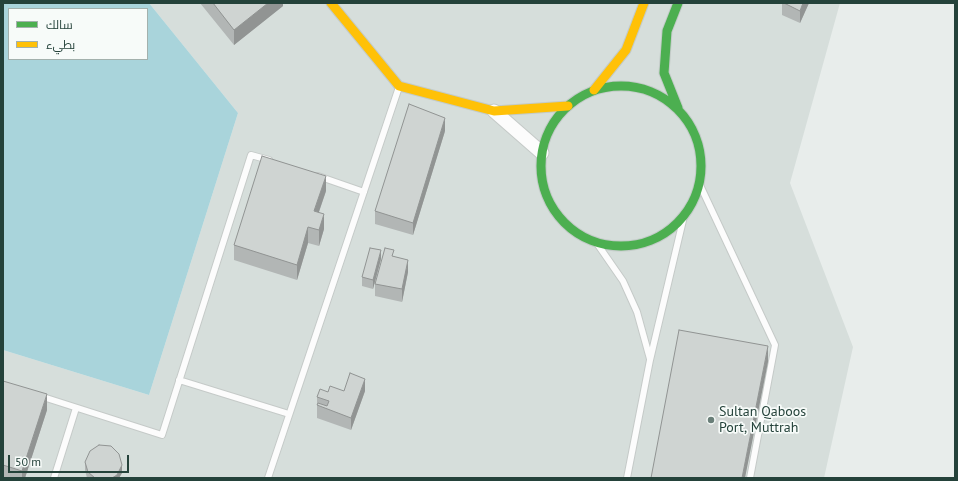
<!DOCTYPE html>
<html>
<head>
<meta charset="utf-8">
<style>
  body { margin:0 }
  #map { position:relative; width:958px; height:481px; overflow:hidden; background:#e8edeb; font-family:"PT Sans",Cairo,sans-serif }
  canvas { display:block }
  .frame { position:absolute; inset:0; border:4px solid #24423a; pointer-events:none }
  .legend { position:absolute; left:8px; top:8px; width:140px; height:52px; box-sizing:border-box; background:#f7fbf9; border:1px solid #a3b1ad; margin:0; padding:5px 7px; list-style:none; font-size:12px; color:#24423a }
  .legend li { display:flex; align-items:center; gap:8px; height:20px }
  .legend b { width:20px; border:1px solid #a3b1ad }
  .scale { position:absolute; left:8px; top:455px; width:121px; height:18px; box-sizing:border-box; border:2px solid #24423a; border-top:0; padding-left:5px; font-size:12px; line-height:14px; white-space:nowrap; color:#24423a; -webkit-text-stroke:3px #f7fbf9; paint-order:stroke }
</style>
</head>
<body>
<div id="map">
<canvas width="958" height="481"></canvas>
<div class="frame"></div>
<ul class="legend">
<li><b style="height:5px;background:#4caf50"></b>سالك</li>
<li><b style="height:5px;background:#ffc107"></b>بطيء</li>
</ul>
<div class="scale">50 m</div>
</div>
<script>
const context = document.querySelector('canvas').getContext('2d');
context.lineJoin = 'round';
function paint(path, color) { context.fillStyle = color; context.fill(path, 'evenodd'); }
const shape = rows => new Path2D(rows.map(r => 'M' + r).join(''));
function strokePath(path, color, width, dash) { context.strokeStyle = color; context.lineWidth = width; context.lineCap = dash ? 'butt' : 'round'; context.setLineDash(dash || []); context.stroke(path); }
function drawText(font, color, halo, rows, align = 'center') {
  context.font = font + ' "PT Sans",sans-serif'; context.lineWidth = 3.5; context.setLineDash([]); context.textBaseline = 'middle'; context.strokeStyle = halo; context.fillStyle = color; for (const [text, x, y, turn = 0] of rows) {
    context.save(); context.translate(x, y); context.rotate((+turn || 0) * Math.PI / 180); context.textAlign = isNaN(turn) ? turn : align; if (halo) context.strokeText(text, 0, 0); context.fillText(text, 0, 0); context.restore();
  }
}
paint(shape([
  [149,3,840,3,790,183,853,347,824,478,3,478,3,350,149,395,238,113]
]), '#d6dedb');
paint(shape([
  [3,3,149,3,238,113,149,395,3,350],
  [9,9,147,9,147,59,9,59]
]), '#a9d4db');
const lane = shape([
  [318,176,364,192],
  [699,183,775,345,750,478],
  [596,242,623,281,637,312,650,359],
  [179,380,289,414],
  [40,396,162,435,251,155,269,160],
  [54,478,76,408],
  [268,478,399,87],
  [627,478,650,360,684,216]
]);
const street = shape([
  [494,111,542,153]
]);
const fast = shape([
  [678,3,667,31,664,73,678,108],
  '541 166a80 80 0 1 1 160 0a80 80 0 1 1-160 0Z'
]);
const slow = shape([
  [331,3,399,86,494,111,568,106],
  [594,90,626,50,644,3]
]);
strokePath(lane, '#c5cac8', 8);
strokePath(street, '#c5cac8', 15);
strokePath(fast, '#c3cbc8', 11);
strokePath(slow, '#c3cbc8', 11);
strokePath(lane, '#fcfcfc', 6);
strokePath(street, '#fcfcfc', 13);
strokePath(fast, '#4caf50', 9);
strokePath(slow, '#ffc107', 9);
paint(shape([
  [200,3,283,3,283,6,234,45],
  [782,3,809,3,800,23,782,15],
  [445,131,413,235,375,224,375,211],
  [326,191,319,212,324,229,319,246,308,243,297,280,234,260,234,245],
  [394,257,408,272,402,302,375,296,375,284],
  [381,259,373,289,362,286,362,277],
  [3,381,47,410,25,478,3,478],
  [344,391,365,391,351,430,317,418,317,397,328,392],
  [85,462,122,473,119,478,87,478,85,470]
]), '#b2b6b5');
paint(shape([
  [268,3,283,3,283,6,234,45,234,30],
  [803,3,809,3,800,23,800,11],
  [445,118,445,131,413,235,413,223],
  [326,176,326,191,314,226,314,211],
  [324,214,324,229,319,246,319,230],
  [308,227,308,243,297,280,297,265],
  [381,250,381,259,373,289,373,280],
  [408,260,408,272,402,302,402,289],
  [768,346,768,362,745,478,742,478],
  [365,379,365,391,351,430,351,418],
  [47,394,47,410,25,478,22,478,22,471],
  [122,465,122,473,119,478,112,478]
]), '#919493');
const building = shape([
  [213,3,268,3,234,30,213,3],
  [784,3,803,3,800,11,784,3],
  [409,104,445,118,413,223,375,211,409,104],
  [262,156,326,176,314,211,324,214,319,230,308,227,297,265,234,245,262,156],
  [370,248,381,250,373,280,362,277,370,248],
  [385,248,394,250,392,256,408,260,402,289,375,284,385,248],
  [679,330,768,346,742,478,651,478,679,330],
  [350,373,365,379,351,418,317,405,318,403,327,406,329,401,317,397,320,389,328,392,330,386,344,391,350,373],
  [3,381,47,394,22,471,3,465,3,381],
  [99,445,111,446,119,454,122,465,117,475,112,478,95,478,88,472,85,462,90,451,99,445]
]);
paint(building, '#cfd4d2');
strokePath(building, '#919493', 1);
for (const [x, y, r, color] of [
  [711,420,4,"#697e78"]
]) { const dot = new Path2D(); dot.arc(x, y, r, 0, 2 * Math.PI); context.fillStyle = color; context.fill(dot); strokePath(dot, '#f7fbf9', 1.5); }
drawText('14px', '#24423a', '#f7fbf9', [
  ["Sultan Qaboos",719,412],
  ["Port, Muttrah",719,428]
], 'left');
</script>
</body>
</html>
